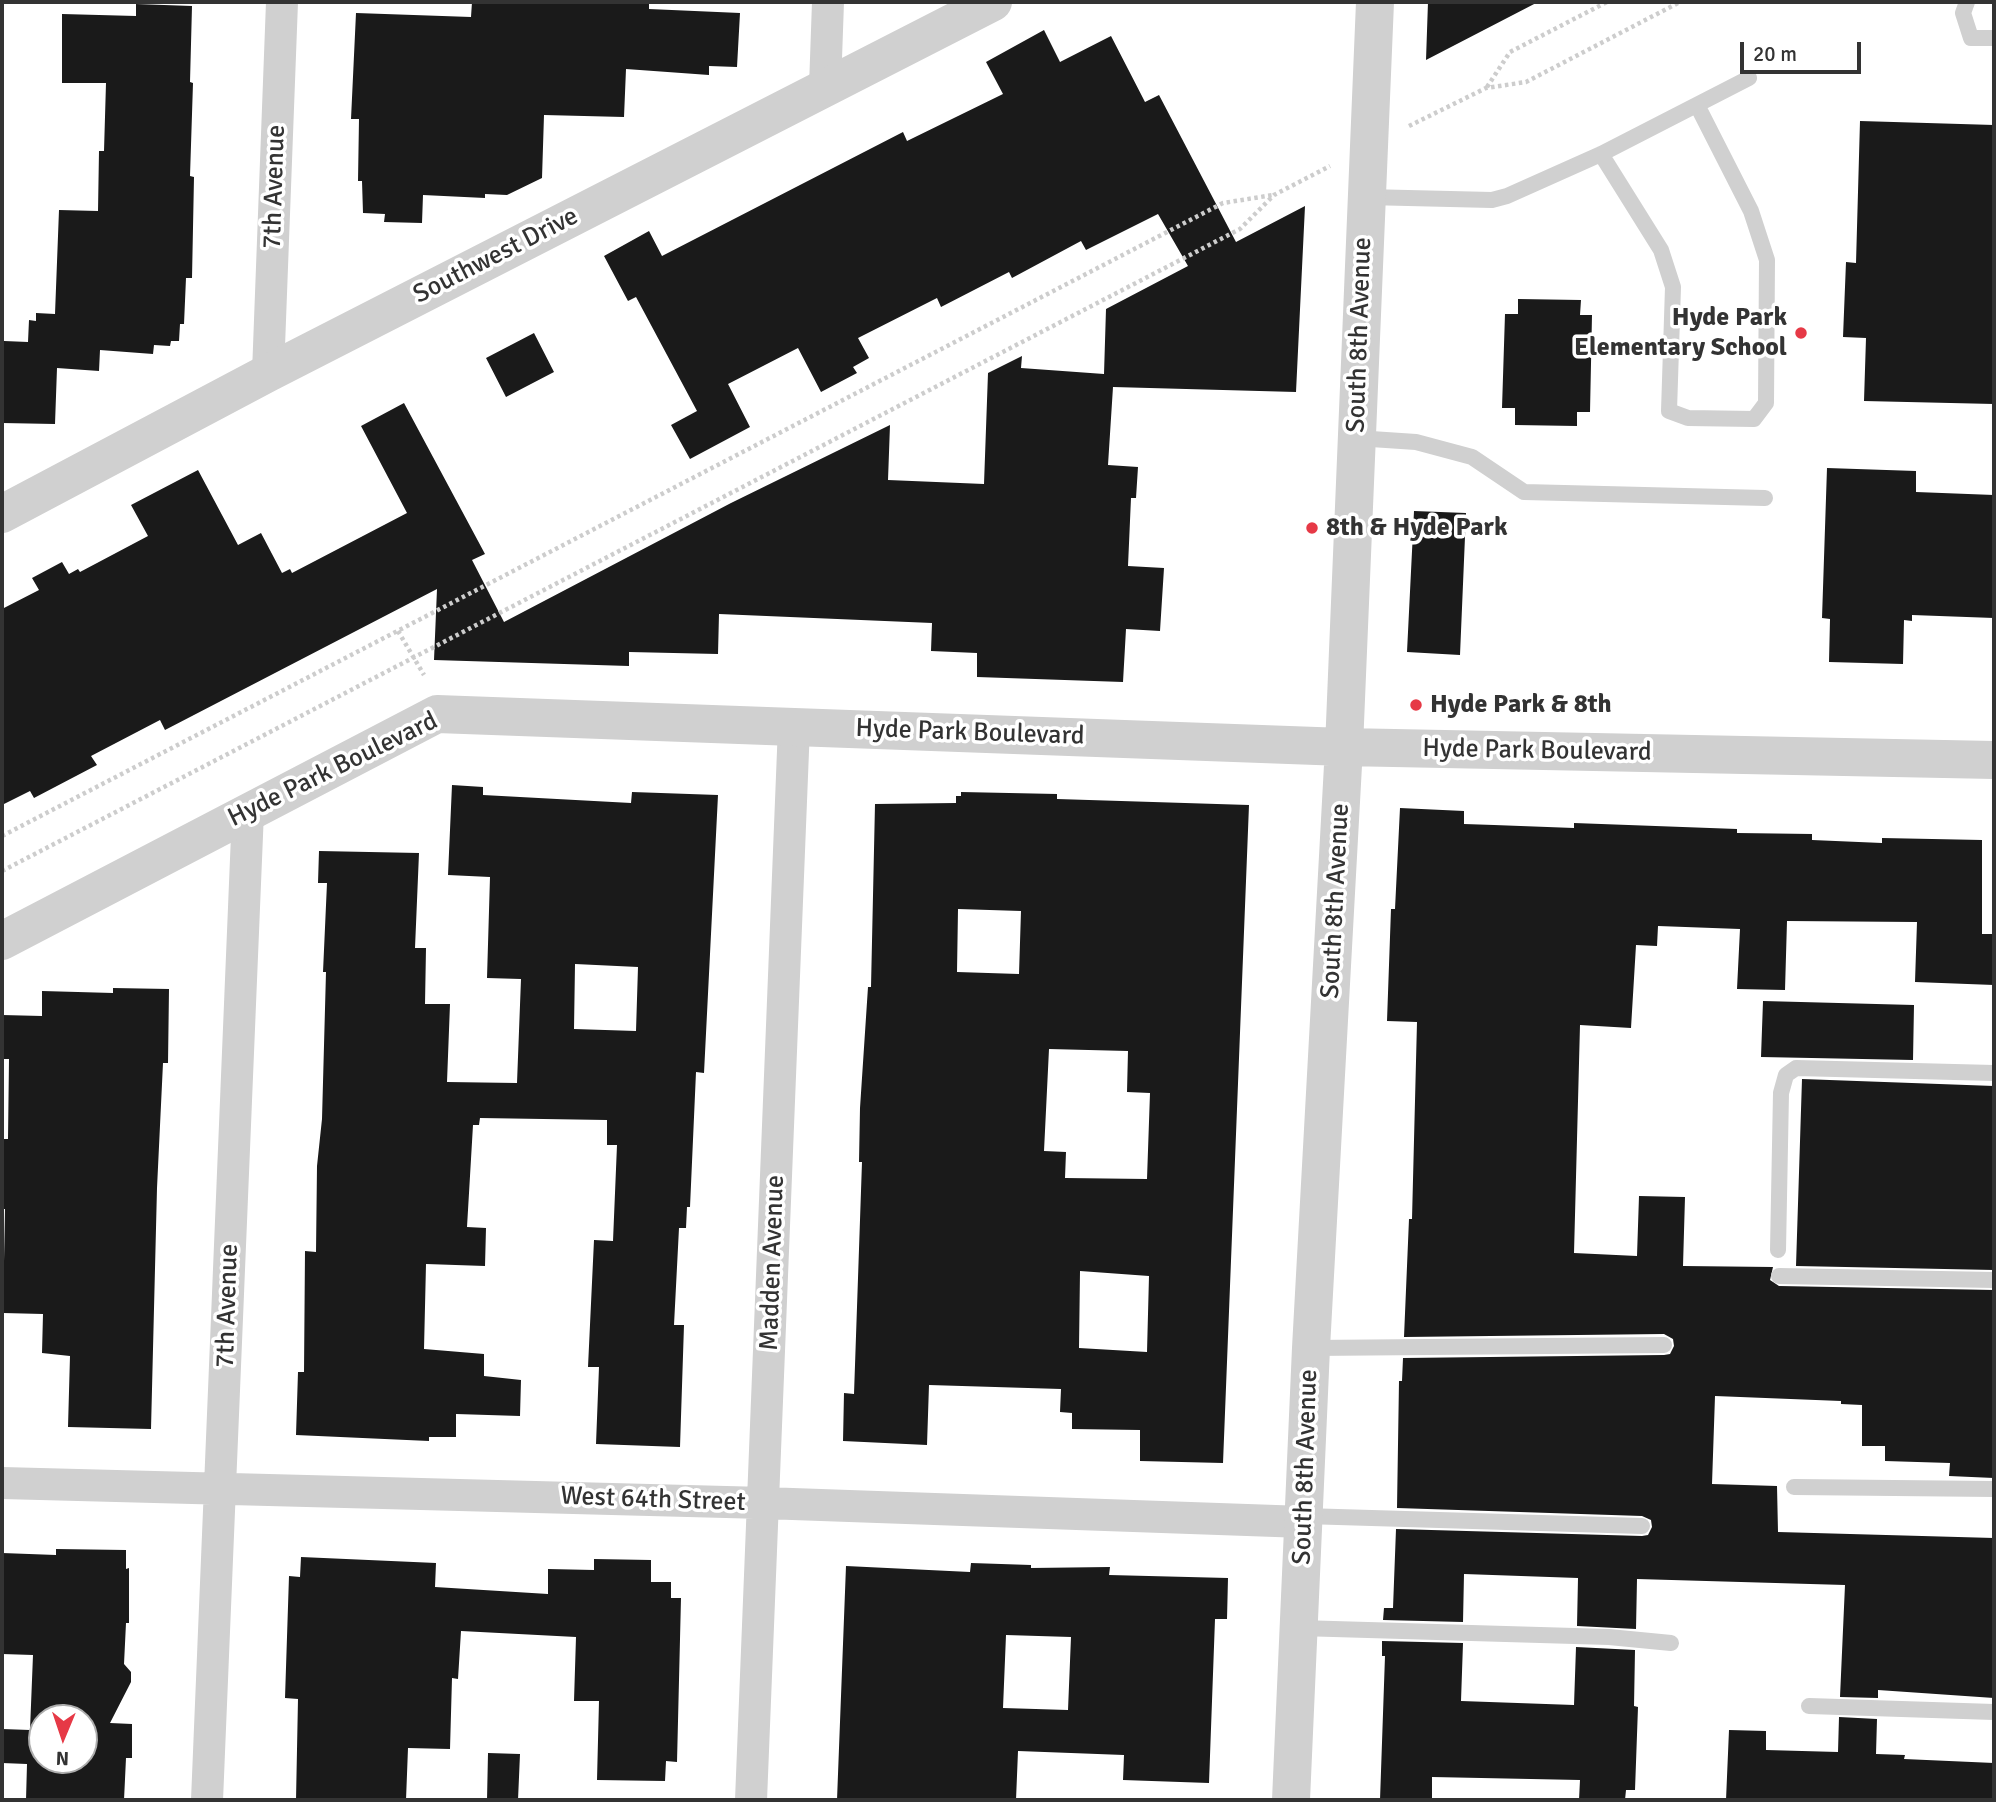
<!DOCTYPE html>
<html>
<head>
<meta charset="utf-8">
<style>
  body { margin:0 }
  #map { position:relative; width:1996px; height:1802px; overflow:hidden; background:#fff; font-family:Signika,sans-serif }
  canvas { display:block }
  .frame { position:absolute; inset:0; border:4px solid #333; pointer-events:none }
  .north { position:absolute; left:28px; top:1704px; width:70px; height:70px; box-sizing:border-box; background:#fff; border:2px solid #adadad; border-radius:50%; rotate:182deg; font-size:19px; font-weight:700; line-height:28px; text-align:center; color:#333 }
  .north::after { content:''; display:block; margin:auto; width:24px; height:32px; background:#e63946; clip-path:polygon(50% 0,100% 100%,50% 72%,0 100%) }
  .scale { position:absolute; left:1740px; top:42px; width:121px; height:32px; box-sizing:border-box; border:4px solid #333; border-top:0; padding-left:9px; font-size:21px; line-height:24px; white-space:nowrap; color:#333; -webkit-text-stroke:5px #fff; paint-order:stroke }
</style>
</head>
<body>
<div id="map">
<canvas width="1996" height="1802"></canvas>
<div class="frame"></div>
<div class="north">N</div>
<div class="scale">20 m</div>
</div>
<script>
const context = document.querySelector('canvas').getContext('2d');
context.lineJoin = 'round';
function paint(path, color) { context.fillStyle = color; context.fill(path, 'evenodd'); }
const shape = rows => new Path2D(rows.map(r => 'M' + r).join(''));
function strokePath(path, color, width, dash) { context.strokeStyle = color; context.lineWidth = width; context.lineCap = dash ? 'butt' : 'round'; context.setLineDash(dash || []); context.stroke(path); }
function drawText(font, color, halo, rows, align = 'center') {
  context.font = font + ' Signika,sans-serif'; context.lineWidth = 7; context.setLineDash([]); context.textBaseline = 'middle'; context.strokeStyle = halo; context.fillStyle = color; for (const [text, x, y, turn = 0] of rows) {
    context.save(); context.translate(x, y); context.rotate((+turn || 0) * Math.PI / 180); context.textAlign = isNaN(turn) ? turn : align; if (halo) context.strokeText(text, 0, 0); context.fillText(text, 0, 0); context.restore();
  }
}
paint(shape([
  [472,2,649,2,649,9,740,13,737,67,709,66,709,75,626,69,624,117,544,115,542,178,507,195,485,194,485,198,423,195,422,223,384,222,385,214,363,213,362,181,358,181,359,119,351,119,356,13,471,17],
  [1428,2,1538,2,1426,60],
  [136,4,192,6,190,82,193,83,190,176,194,177,192,278,186,278,184,324,180,324,179,341,171,341,170,346,154,345,153,354,100,350,99,371,57,368,55,424,2,423,4,341,28,342,29,320,36,321,36,313,55,314,59,210,98,211,99,151,104,151,106,83,62,83,62,14,136,16],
  [1044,30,1060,62,1111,36,1145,102,1159,95,1236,242,1305,206,1296,392,1113,387,1108,465,1138,467,1136,498,1131,498,1128,566,1164,568,1160,631,1126,629,1123,682,977,677,977,653,931,651,932,623,719,614,718,654,629,652,629,666,434,660,437,589,165,730,160,720,91,756,97,765,34,798,30,791,2,805,2,609,39,590,32,578,62,562,69,574,78,569,80,572,148,536,131,505,198,470,238,545,261,533,282,573,290,569,292,573,407,513,361,426,404,403,485,554,472,560,504,622,731,503,890,425,888,480,984,484,988,373,1022,356,1021,368,1104,374,1106,309,1188,266,1158,214,1086,250,1081,241,1012,278,1009,272,941,307,937,298,858,338,869,358,853,367,857,373,821,392,798,348,728,384,750,427,690,459,671,425,697,411,636,297,628,301,604,256,649,231,662,256,903,132,907,141,1003,94,986,62],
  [1860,121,1994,125,1994,404,1864,401,1866,338,1843,337,1846,262,1856,263],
  [1518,299,1581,300,1580,315,1592,315,1590,412,1577,412,1577,426,1515,425,1515,408,1502,408,1505,314,1518,314],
  [534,333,554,372,506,397,486,358],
  [1827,468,1916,471,1916,492,1994,495,1994,618,1912,615,1912,621,1904,620,1903,664,1829,662,1830,619,1822,618],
  [1414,511,1466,513,1460,655,1407,652],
  [452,785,483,787,483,795,631,803,632,792,718,795,704,1073,696,1072,690,1207,687,1207,686,1228,679,1228,674,1325,684,1325,680,1447,596,1444,599,1367,588,1367,594,1240,613,1241,617,1145,607,1145,607,1120,480,1118,479,1125,473,1125,467,1227,486,1228,485,1266,426,1264,424,1349,484,1354,484,1376,521,1380,520,1416,456,1414,456,1437,429,1437,429,1441,296,1435,298,1372,304,1372,305,1251,316,1252,317,1166,322,1119,326,972,323,972,327,883,318,883,319,851,419,853,415,948,426,948,425,1004,450,1004,447,1082,517,1083,521,979,487,978,490,877,448,875],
  [575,964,638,967,636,1031,574,1029],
  [961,792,1057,794,1057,799,1249,805,1223,1463,1140,1461,1140,1430,1072,1429,1072,1413,1060,1412,1061,1389,929,1385,927,1445,843,1441,844,1393,854,1394,862,1162,859,1162,860,1108,868,987,871,987,875,804,956,803,956,796,961,796],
  [958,909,1021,911,1019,974,957,972],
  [1049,1049,1128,1051,1127,1092,1150,1093,1147,1179,1065,1178,1066,1152,1044,1151],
  [1080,1271,1149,1276,1147,1352,1079,1348],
  [1400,808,1464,811,1464,824,1494,825,1574,828,1574,823,1737,829,1737,833,1812,834,1812,840,1882,843,1882,838,1982,840,1982,934,1994,934,1994,985,1915,982,1917,922,1787,921,1785,990,1737,989,1740,929,1658,926,1657,946,1636,945,1631,1028,1580,1025,1574,1253,1637,1256,1639,1196,1685,1197,1683,1266,1773,1267,1770,1280,1779,1286,1994,1290,1994,1478,1949,1476,1950,1463,1885,1461,1885,1446,1862,1446,1862,1405,1841,1404,1841,1401,1715,1396,1712,1484,1777,1486,1778,1532,1994,1538,1994,1698,1878,1690,1878,1698,1840,1697,1845,1585,1637,1579,1636,1629,1577,1626,1578,1578,1464,1574,1463,1622,1383,1620,1384,1608,1393,1608,1396,1529,1642,1536,1648,1535,1652,1527,1651,1520,1642,1516,1397,1508,1399,1381,1402,1381,1403,1358,1664,1355,1670,1354,1674,1346,1673,1339,1664,1334,1404,1337,1409,1219,1412,1219,1417,1022,1387,1021,1391,909,1395,909],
  [113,988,169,989,168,1063,163,1063,157,1188,151,1429,68,1427,70,1356,42,1353,43,1314,3,1313,5,1209,2,1209,2,1139,8,1139,9,1059,2,1059,2,1015,42,1016,42,991,113,993],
  [1763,1001,1914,1005,1913,1060,1761,1057],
  [1802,1079,1994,1086,1994,1270,1796,1266],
  [56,1549,126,1550,126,1569,129,1568,129,1623,126,1623,124,1664,131,1672,131,1682,110,1723,132,1724,132,1758,126,1758,124,1800,26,1800,27,1764,2,1763,2,1729,30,1730,33,1655,2,1654,2,1553,56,1555],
  [42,1718,84,1718,84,1760,42,1760],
  [301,1557,436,1563,435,1587,548,1594,548,1569,594,1570,594,1559,651,1560,651,1582,671,1582,671,1598,681,1598,677,1762,666,1761,665,1781,597,1780,599,1701,574,1701,576,1637,461,1631,458,1679,452,1678,450,1749,408,1748,406,1800,296,1800,298,1699,285,1698,289,1576,300,1577],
  [971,1563,1031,1565,1031,1568,1110,1567,1109,1575,1228,1578,1227,1619,1215,1619,1209,1783,1123,1780,1124,1755,1018,1751,1016,1800,837,1800,846,1566,970,1572],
  [1006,1635,1071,1637,1068,1710,1003,1708],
  [1382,1641,1463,1643,1461,1701,1574,1705,1576,1647,1635,1650,1634,1706,1638,1707,1635,1790,1626,1790,1625,1800,1579,1800,1580,1780,1432,1777,1432,1800,1380,1800,1385,1656,1382,1656],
  [1839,1717,1877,1719,1876,1754,1905,1755,1904,1759,1994,1763,1994,1800,1726,1800,1729,1730,1766,1731,1766,1750,1838,1752],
  [488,1753,520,1754,518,1800,487,1800]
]), '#1a1a1a');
strokePath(shape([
  [1487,87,1510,52,1607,2],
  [1409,126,1486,88,1526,82,1680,2],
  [398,631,424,675],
  [2,836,1223,203,1273,195],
  [2,871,1240,229,1274,195,1330,166]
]), '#cdcdcd', 4.5, [3.5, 3.5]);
strokePath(shape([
  [1967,2,1963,13,1971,38,1994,38],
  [1601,154,1661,250,1673,287,1669,411,1688,418,1754,419,1766,403,1767,260,1751,211,1697,105],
  [1366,197,1492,200,1507,196,1601,154,1749,78],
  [1356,438,1416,442,1472,457,1524,492,1765,498],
  [1778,1250,1781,1093,1786,1075,1796,1068,1994,1073],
  [1779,1276,1994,1280],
  [1311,1348,1664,1345],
  [1794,1487,1994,1489],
  [1304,1516,1642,1526],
  [1299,1628,1609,1637,1671,1643],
  [1809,1706,1994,1712]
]), '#d0d0d0', 16);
strokePath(shape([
  [825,87,828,2],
  [268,373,282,2],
  [2,1483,764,1503,1304,1522],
  [207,1800,248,811],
  [751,1800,794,726]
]), '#d0d0d0', 32);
strokePath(shape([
  [2,514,268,373,993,2],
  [2,941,437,714,1344,747,1994,760],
  [1291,1800,1311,1348,1344,747,1375,2]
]), '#d0d0d0', 38);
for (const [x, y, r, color] of [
  [1801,333,7,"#e63946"],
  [1312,528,7,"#e63946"],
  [1416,705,7,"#e63946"]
]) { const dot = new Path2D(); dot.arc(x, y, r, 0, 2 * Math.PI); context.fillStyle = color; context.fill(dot); strokePath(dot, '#fff', 2.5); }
drawText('26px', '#333', '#fff', [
  ["7th Avenue",275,187,-88],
  ["Southwest Drive",496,256,-27],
  ["South 8th Avenue",1360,335,-88],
  ["Hyde Park Boulevard",970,733,2],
  ["Hyde Park Boulevard",1537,751,1],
  ["Hyde Park Boulevard",333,770,-26],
  ["South 8th Avenue",1336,901,-87],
  ["Madden Avenue",773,1263,-88],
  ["7th Avenue",228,1306,-88],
  ["South 8th Avenue",1306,1467,-88],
  ["West 64th Street",653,1500,2]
]);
drawText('bold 26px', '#333', '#fff', [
  ["Hyde Park",1787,318,"right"],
  ["Elementary School",1787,348,"right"],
  ["8th & Hyde Park",1326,528],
  ["Hyde Park & 8th",1430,705]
], 'left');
</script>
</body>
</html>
